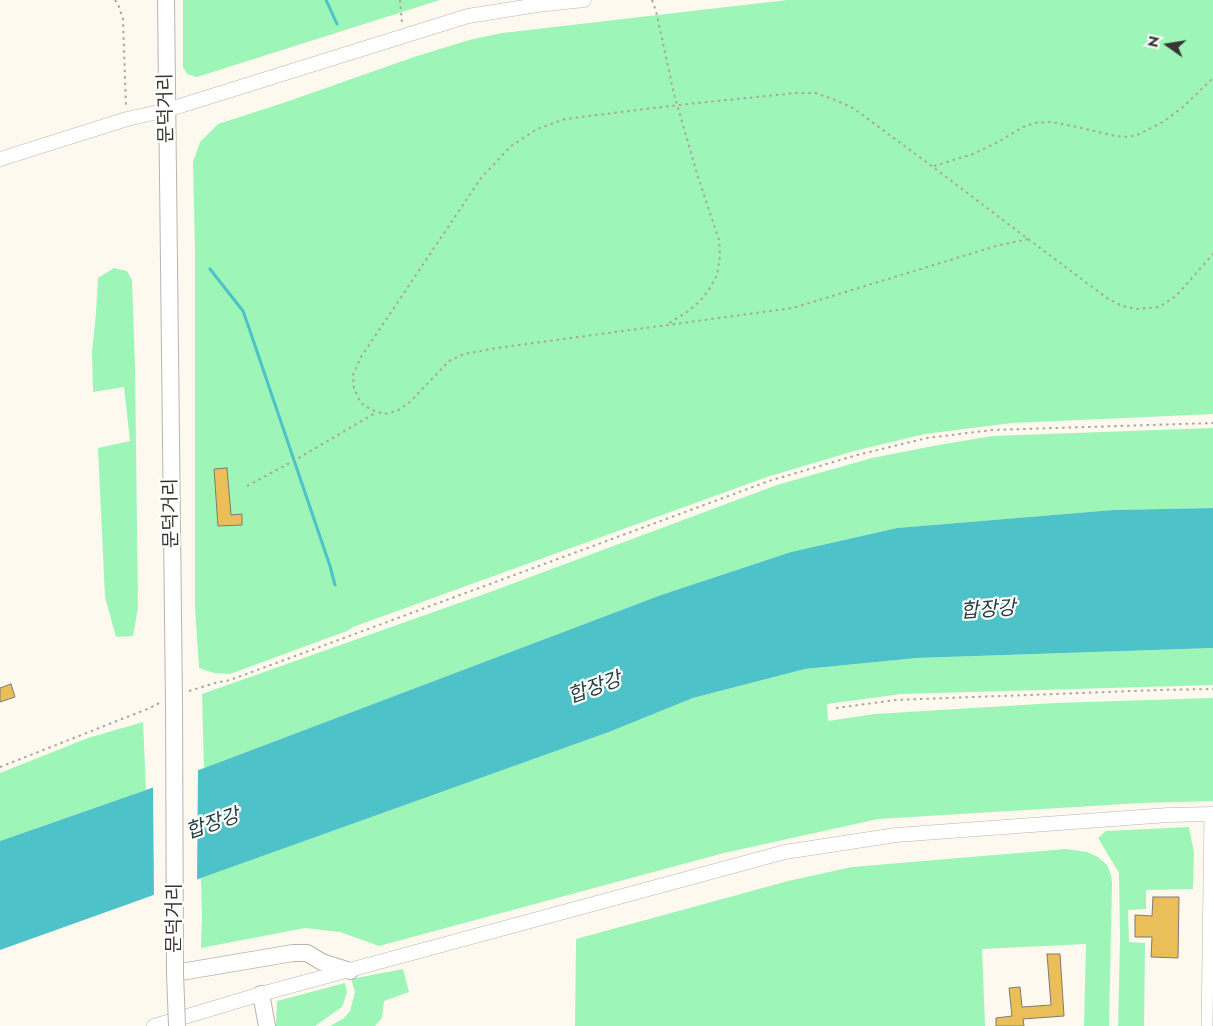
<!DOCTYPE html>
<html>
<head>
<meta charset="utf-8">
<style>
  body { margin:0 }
  #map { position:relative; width:1213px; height:1026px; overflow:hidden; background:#fdf9ef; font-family:Jost,sans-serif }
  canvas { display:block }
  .north { position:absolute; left:1143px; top:20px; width:50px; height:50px; -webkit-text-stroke:4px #fff; paint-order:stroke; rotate:283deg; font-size:14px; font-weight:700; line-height:20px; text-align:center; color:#383632 }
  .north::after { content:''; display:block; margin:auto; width:18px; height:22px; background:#383632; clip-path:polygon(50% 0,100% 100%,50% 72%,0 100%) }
</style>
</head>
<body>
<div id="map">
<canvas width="1213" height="1026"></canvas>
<div class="north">N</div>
</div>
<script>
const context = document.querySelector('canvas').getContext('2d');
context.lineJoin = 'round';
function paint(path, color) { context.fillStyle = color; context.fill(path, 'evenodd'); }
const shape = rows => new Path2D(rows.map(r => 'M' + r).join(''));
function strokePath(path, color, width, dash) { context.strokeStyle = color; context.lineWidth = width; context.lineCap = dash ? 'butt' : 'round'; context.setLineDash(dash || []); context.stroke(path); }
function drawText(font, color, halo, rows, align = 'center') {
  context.font = font + ' Jost,"Noto Sans KR",sans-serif'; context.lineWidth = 4.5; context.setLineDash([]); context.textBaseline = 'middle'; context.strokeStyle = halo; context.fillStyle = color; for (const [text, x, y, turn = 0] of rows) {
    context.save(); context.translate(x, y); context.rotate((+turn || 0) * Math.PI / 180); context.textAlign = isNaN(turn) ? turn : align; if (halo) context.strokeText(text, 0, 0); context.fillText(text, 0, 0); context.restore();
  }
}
paint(shape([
  [183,0,440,0,197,77,187,74,183,67],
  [787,0,1213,0,1213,414,1012,423,925,434,854,451,767,477,353,627,347,631,230,674,214,673,199,668,195,608,195,249,193,162,200,142,218,124,283,103,414,57,469,40,502,33],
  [114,268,127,271,132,280,135,367,138,608,133,636,116,637,105,597,98,448,130,441,124,387,93,392,92,352,96,313,98,278],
  [1213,428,1213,508,1113,510,897,528,791,552,661,595,204,768,202,694,490,592,777,485,872,458,933,446,992,436],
  [1213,648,1213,685,901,694,827,704,828,721,875,714,1055,703,1213,698,1213,801,1141,803,878,819,724,853,379,946,340,932,305,928,201,948,202,917,201,878,609,732,693,698,805,669,917,658],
  [143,722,146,790,0,841,0,773,88,738],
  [1189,827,1194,852,1193,889,1146,890,1146,909,1128,910,1129,942,1145,943,1144,1026,1118,1026,1120,939,1119,873,1098,838,1106,831],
  [1066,849,1087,852,1098,857,1107,865,1111,875,1112,883,1109,1026,1084,1026,1086,944,982,949,985,1026,575,1026,576,939,788,881,852,867],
  [403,969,409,992,384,1001,382,1018,375,1026,330,1026,344,1018,350,1011,355,992,351,979],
  [345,983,347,993,342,1007,315,1026,276,1026,277,1001]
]), '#9df5b7');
paint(shape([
  [1213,508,1213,648,917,658,805,669,693,698,609,732,0,950,0,841,146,790,661,595,791,552,897,528,1113,510]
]), '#4dc2c8');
paint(shape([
  [198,768,197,882,154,898,153,785]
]), '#fdf9ef');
strokePath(shape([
  [326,0,337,24],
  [210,269,243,311,248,325,330,566,335,585]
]), '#4dc2c8', 3);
const building = shape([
  [227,468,231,515,242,514,242,525,218,526,214,469,227,468],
  [11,684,15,697,0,702,0,688,11,684],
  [1153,897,1179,897,1178,958,1151,957,1152,937,1135,937,1135,915,1152,916,1153,897],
  [1047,954,1060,954,1064,1016,1023,1019,1024,1026,996,1026,996,1018,1012,1016,1009,988,1020,987,1022,1007,1051,1005,1047,954]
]);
paint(building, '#eabe58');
strokePath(building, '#7f7b73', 1);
const minor = shape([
  [1207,1026,1210,814]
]);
const tertiary = shape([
  [0,159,127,119,167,110,468,16,537,5,584,0],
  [154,1026,261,994,785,852,896,835,1168,815,1213,814]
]);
const secondary = shape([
  [166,0,174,703],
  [175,973,293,953,307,953,322,962,350,971],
  [261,994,267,1026]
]);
strokePath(minor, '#b9b5ad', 12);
strokePath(tertiary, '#b9b5ad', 15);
strokePath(secondary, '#b9b5ad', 18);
strokePath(shape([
  [115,0,118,4,123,19,126,107],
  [400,0,402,23],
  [652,0,656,11,674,94,698,177,719,240,720,256,717,275,708,291,700,301,687,312,666,325],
  [934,166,973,154,1000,141,1023,127,1035,123,1051,122,1073,126,1115,136,1128,137,1137,135,1163,122,1183,107,1213,78],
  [1028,239,996,246,793,308,497,348,464,354,449,361,410,402,397,411,384,414,372,410,361,403,354,389,353,375,361,357,481,178,511,146,537,129,565,119,678,105,796,93,815,93,833,99,853,108,933,167,1028,239,1107,298,1122,306,1137,309,1159,307,1176,296,1213,254],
  [247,486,297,459,377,412],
  [189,691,215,683,230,680,769,481,857,455,927,438,992,430,1213,423],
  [836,708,896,700,1159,690,1213,689],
  [0,767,150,708,161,702]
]), '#a9a69e', 2, [2.5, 4]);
strokePath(minor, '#fff', 11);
strokePath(tertiary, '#fff', 14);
strokePath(secondary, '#fff', 16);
const secondaryBridge = shape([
  [174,703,175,973,177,1026]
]);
strokePath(secondaryBridge, '#b9b5ad', 18, []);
strokePath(secondaryBridge, '#fff', 16);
drawText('19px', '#383632', '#fff', [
  ["문덕거리",167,108,-91],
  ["문덕거리",172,513,-91],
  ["문덕거리",175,918,-90]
]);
drawText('italic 20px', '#274042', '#fff', [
  ["합장강",988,611,-4],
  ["합장강",595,689,-20],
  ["합장강",213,825,-19]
]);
</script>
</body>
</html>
